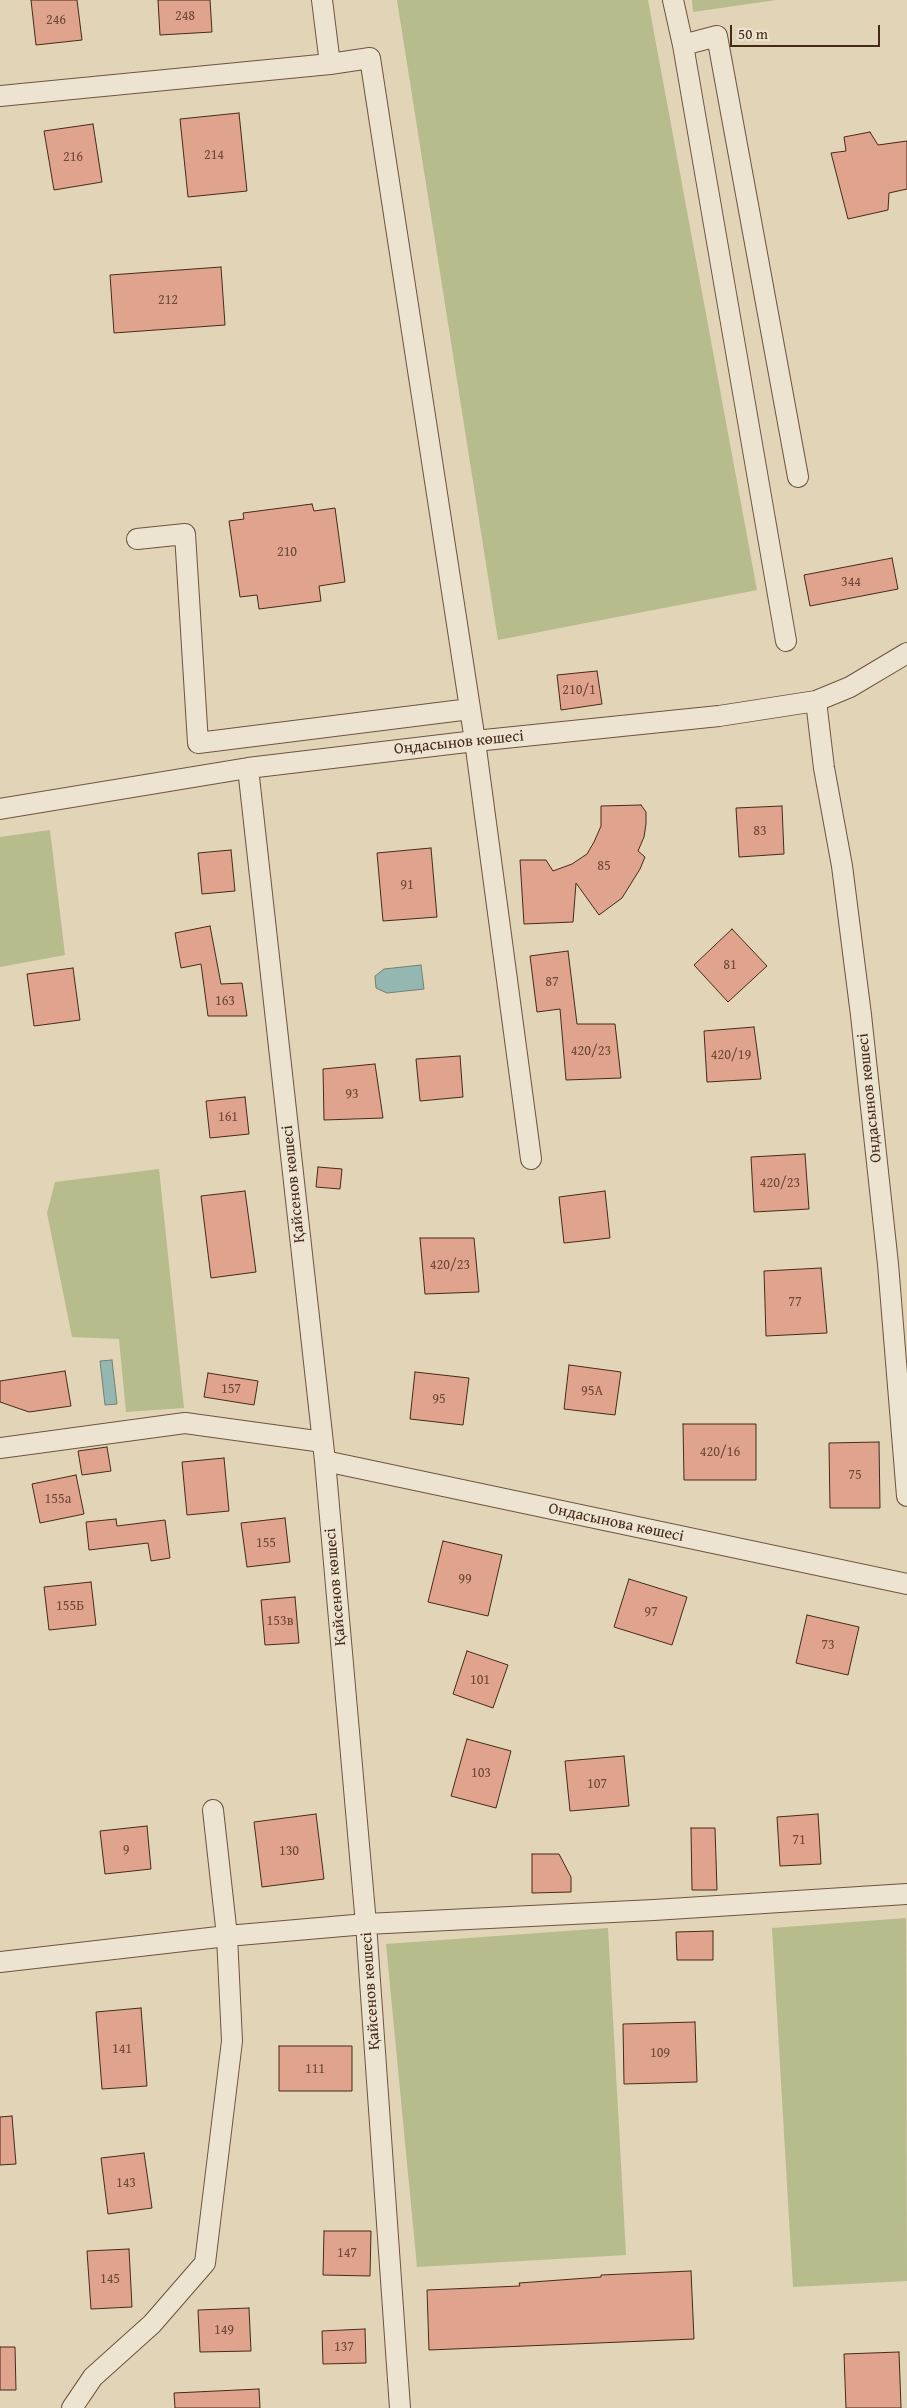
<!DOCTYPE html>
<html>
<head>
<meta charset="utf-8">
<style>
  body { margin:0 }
  #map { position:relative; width:907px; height:2408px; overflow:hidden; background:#e2d4b6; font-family:"Gentium Book Plus",serif }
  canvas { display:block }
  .scale { position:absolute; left:730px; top:25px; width:150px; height:22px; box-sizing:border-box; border:2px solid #462a19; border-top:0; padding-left:6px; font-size:15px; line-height:18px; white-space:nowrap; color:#462a19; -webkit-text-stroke:4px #ece3d0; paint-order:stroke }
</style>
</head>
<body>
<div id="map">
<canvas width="907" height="2408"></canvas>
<div class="scale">50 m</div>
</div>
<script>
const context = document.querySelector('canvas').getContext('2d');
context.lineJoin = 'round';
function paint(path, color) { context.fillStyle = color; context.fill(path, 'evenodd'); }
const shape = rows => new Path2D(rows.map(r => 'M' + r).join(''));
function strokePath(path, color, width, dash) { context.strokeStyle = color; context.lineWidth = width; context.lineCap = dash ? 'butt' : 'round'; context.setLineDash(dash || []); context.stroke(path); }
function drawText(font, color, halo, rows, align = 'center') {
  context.font = font + ' "Gentium Book Plus",serif'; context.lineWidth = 4.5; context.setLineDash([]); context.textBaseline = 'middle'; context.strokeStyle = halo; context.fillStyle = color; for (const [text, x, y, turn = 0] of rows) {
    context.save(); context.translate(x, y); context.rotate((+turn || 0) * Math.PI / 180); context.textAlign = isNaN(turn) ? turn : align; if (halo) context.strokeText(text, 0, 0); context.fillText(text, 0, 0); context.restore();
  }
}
paint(shape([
  [397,0,648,0,757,590,498,640],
  [692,0,776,0,693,12],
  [50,830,65,955,0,967,0,837],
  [159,1169,184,1408,126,1412,119,1339,72,1337,47,1213,55,1182],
  [906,1918,907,2281,793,2287,772,1928],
  [608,1928,626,2255,417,2267,386,1944]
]), '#b6bc8c');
const water = shape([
  [421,965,424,989,387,993,376,988,375,976,384,969,421,965],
  [112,1360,117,1404,105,1405,100,1361,112,1360]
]);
paint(water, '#95b7b2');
strokePath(water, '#757f75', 1);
const building = shape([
  [31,0,77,0,82,40,36,45,31,0],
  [158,0,210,0,212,32,160,35,158,0],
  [239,113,247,191,188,197,180,119,239,113],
  [93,124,102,182,54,190,44,131,93,124],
  [870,132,878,145,907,141,907,189,889,193,888,210,848,219,831,153,846,151,844,137,870,132],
  [221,267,225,325,114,333,110,275,221,267],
  [312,504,314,511,335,508,345,582,319,586,321,601,259,609,257,595,240,597,229,521,244,519,243,513,312,504],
  [892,558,898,589,810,606,804,575,892,558],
  [597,671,602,704,561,710,557,675,597,671],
  [641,805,646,812,646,824,644,837,638,851,645,857,640,869,622,898,599,915,576,883,573,922,524,924,520,860,546,860,553,871,572,864,587,854,594,842,601,826,601,806,641,805],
  [782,806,784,854,739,857,736,808,782,806],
  [431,848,437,917,383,921,377,853,431,848],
  [231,850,235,891,202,894,198,853,231,850],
  [210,926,221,984,242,983,247,1016,208,1016,201,964,181,968,175,933,210,926],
  [732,929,767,966,728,1002,694,965,732,929],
  [568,951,577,1024,615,1024,621,1078,566,1080,560,1009,537,1012,530,956,568,951],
  [73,968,80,1020,34,1026,27,974,73,968],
  [754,1027,761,1079,707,1082,704,1031,754,1027],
  [460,1056,463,1097,420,1101,416,1059,460,1056],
  [375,1064,383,1118,324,1120,323,1069,375,1064],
  [245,1097,249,1134,210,1138,206,1101,245,1097],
  [805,1154,809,1209,754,1212,751,1157,805,1154],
  [318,1167,342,1169,340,1189,316,1187,318,1167],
  [245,1191,256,1272,211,1278,201,1196,245,1191],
  [605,1191,610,1238,564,1243,559,1197,605,1191],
  [420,1238,474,1238,479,1292,425,1294,420,1238],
  [821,1268,827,1333,766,1336,764,1271,821,1268],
  [569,1365,621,1372,615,1415,564,1409,569,1365],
  [65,1371,71,1406,29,1412,0,1402,0,1381,65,1371],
  [415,1372,469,1378,463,1425,410,1419,415,1372],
  [208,1373,258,1381,254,1405,204,1397,208,1373],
  [683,1424,756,1424,756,1480,684,1480,683,1424],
  [879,1442,880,1508,830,1508,829,1443,879,1442],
  [107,1447,111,1471,82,1475,78,1451,107,1447],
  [224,1458,229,1511,187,1515,182,1462,224,1458],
  [76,1475,84,1514,40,1523,32,1484,76,1475],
  [285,1518,290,1562,247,1567,241,1523,285,1518],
  [116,1519,117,1526,165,1520,170,1558,151,1561,148,1543,89,1550,86,1522,116,1519],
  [443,1541,502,1555,488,1616,428,1602,443,1541],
  [629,1579,687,1597,672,1645,614,1627,629,1579],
  [91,1582,96,1625,49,1630,44,1587,91,1582],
  [295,1597,299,1643,265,1645,261,1600,295,1597],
  [807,1615,859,1627,848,1675,796,1663,807,1615],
  [467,1651,508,1665,493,1708,453,1694,467,1651],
  [467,1739,511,1751,496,1808,451,1796,467,1739],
  [624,1756,629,1806,570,1811,565,1761,624,1756],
  [316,1814,324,1879,262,1887,254,1822,316,1814],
  [818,1814,821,1864,780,1866,777,1817,818,1814],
  [147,1826,151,1869,105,1874,100,1831,147,1826],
  [691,1828,715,1828,717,1890,692,1890,691,1828],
  [532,1854,559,1854,571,1877,571,1892,532,1893,532,1854],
  [713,1931,713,1960,677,1960,676,1932,713,1931],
  [141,2008,147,2086,102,2089,96,2012,141,2008],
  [695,2022,697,2082,624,2084,623,2024,695,2022],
  [279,2046,352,2046,352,2091,279,2091,279,2046],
  [12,2116,16,2164,0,2165,0,2117,12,2116],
  [144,2153,152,2208,108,2214,101,2158,144,2153],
  [324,2231,371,2231,370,2276,323,2275,324,2231],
  [129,2249,132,2307,91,2309,87,2251,129,2249],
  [691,2271,694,2339,429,2350,427,2290,520,2286,519,2283,601,2277,601,2275,691,2271],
  [249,2308,251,2351,200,2352,198,2310,249,2308],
  [365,2329,366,2363,323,2364,322,2331,365,2329],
  [0,2347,15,2347,16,2390,0,2390,0,2347],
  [899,2352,901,2408,846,2408,844,2354,899,2352],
  [259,2389,260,2408,175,2408,174,2393,259,2389]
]);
paint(building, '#e0a38d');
strokePath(building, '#462a19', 1);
const minor = shape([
  [322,0,330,64,370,58,475,741,531,1159],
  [673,0,683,45,717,36,798,477],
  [683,45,786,641],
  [0,96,330,64],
  [137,539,185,534,198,743,470,709],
  [816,701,824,768,842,866,861,1015,888,1264,907,1496],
  [248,768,325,1461,366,1924,400,2408],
  [0,809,248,768,475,741,719,716,816,701,850,687,907,653],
  [0,1448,185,1423,323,1442],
  [325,1461,907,1584],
  [0,1962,227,1936,366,1924,654,1910,907,1894],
  [72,2408,93,2377,152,2324,205,2263,232,2041,227,1936,213,1810]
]);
strokePath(minor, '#6d5440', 22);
strokePath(minor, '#ece3d0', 20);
drawText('14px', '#6c4836', null, [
  ["248",185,16],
  ["246",56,20],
  ["214",214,155],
  ["216",73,157],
  ["212",168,300],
  ["210",287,552],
  ["344",851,582],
  ["210/1",579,690],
  ["83",760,831],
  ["85",604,866],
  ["91",407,885],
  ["81",730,965],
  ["87",552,982],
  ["163",225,1001],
  ["420/23",591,1051],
  ["420/19",731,1055],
  ["93",352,1094],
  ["161",228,1117],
  ["420/23",780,1183],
  ["420/23",450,1265],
  ["77",795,1302],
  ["157",231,1389],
  ["95А",592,1391],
  ["95",439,1399],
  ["420/16",720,1452],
  ["75",855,1475],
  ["155а",58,1499],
  ["155",266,1543],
  ["99",465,1579],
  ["155Б",70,1606],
  ["97",651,1612],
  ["153в",280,1621],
  ["73",828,1645],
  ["101",480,1680],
  ["103",481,1773],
  ["107",597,1784],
  ["71",799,1840],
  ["9",126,1850],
  ["130",289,1851],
  ["141",122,2049],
  ["109",660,2053],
  ["111",315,2069],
  ["143",126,2183],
  ["147",347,2253],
  ["145",110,2279],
  ["149",224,2330],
  ["137",344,2347]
]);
drawText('16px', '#462a19', '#ece3d0', [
  ["Оңдасынов көшесі",459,743,-6],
  ["Ондасынов көшесі",870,1098,-96],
  ["Қайсенов көшесі",294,1184,-96],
  ["Ондасынова көшесі",616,1523,12],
  ["Қайсенов көшесі",336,1587,-95],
  ["Қайсенов көшесі",371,1991,-94]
]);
</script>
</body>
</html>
